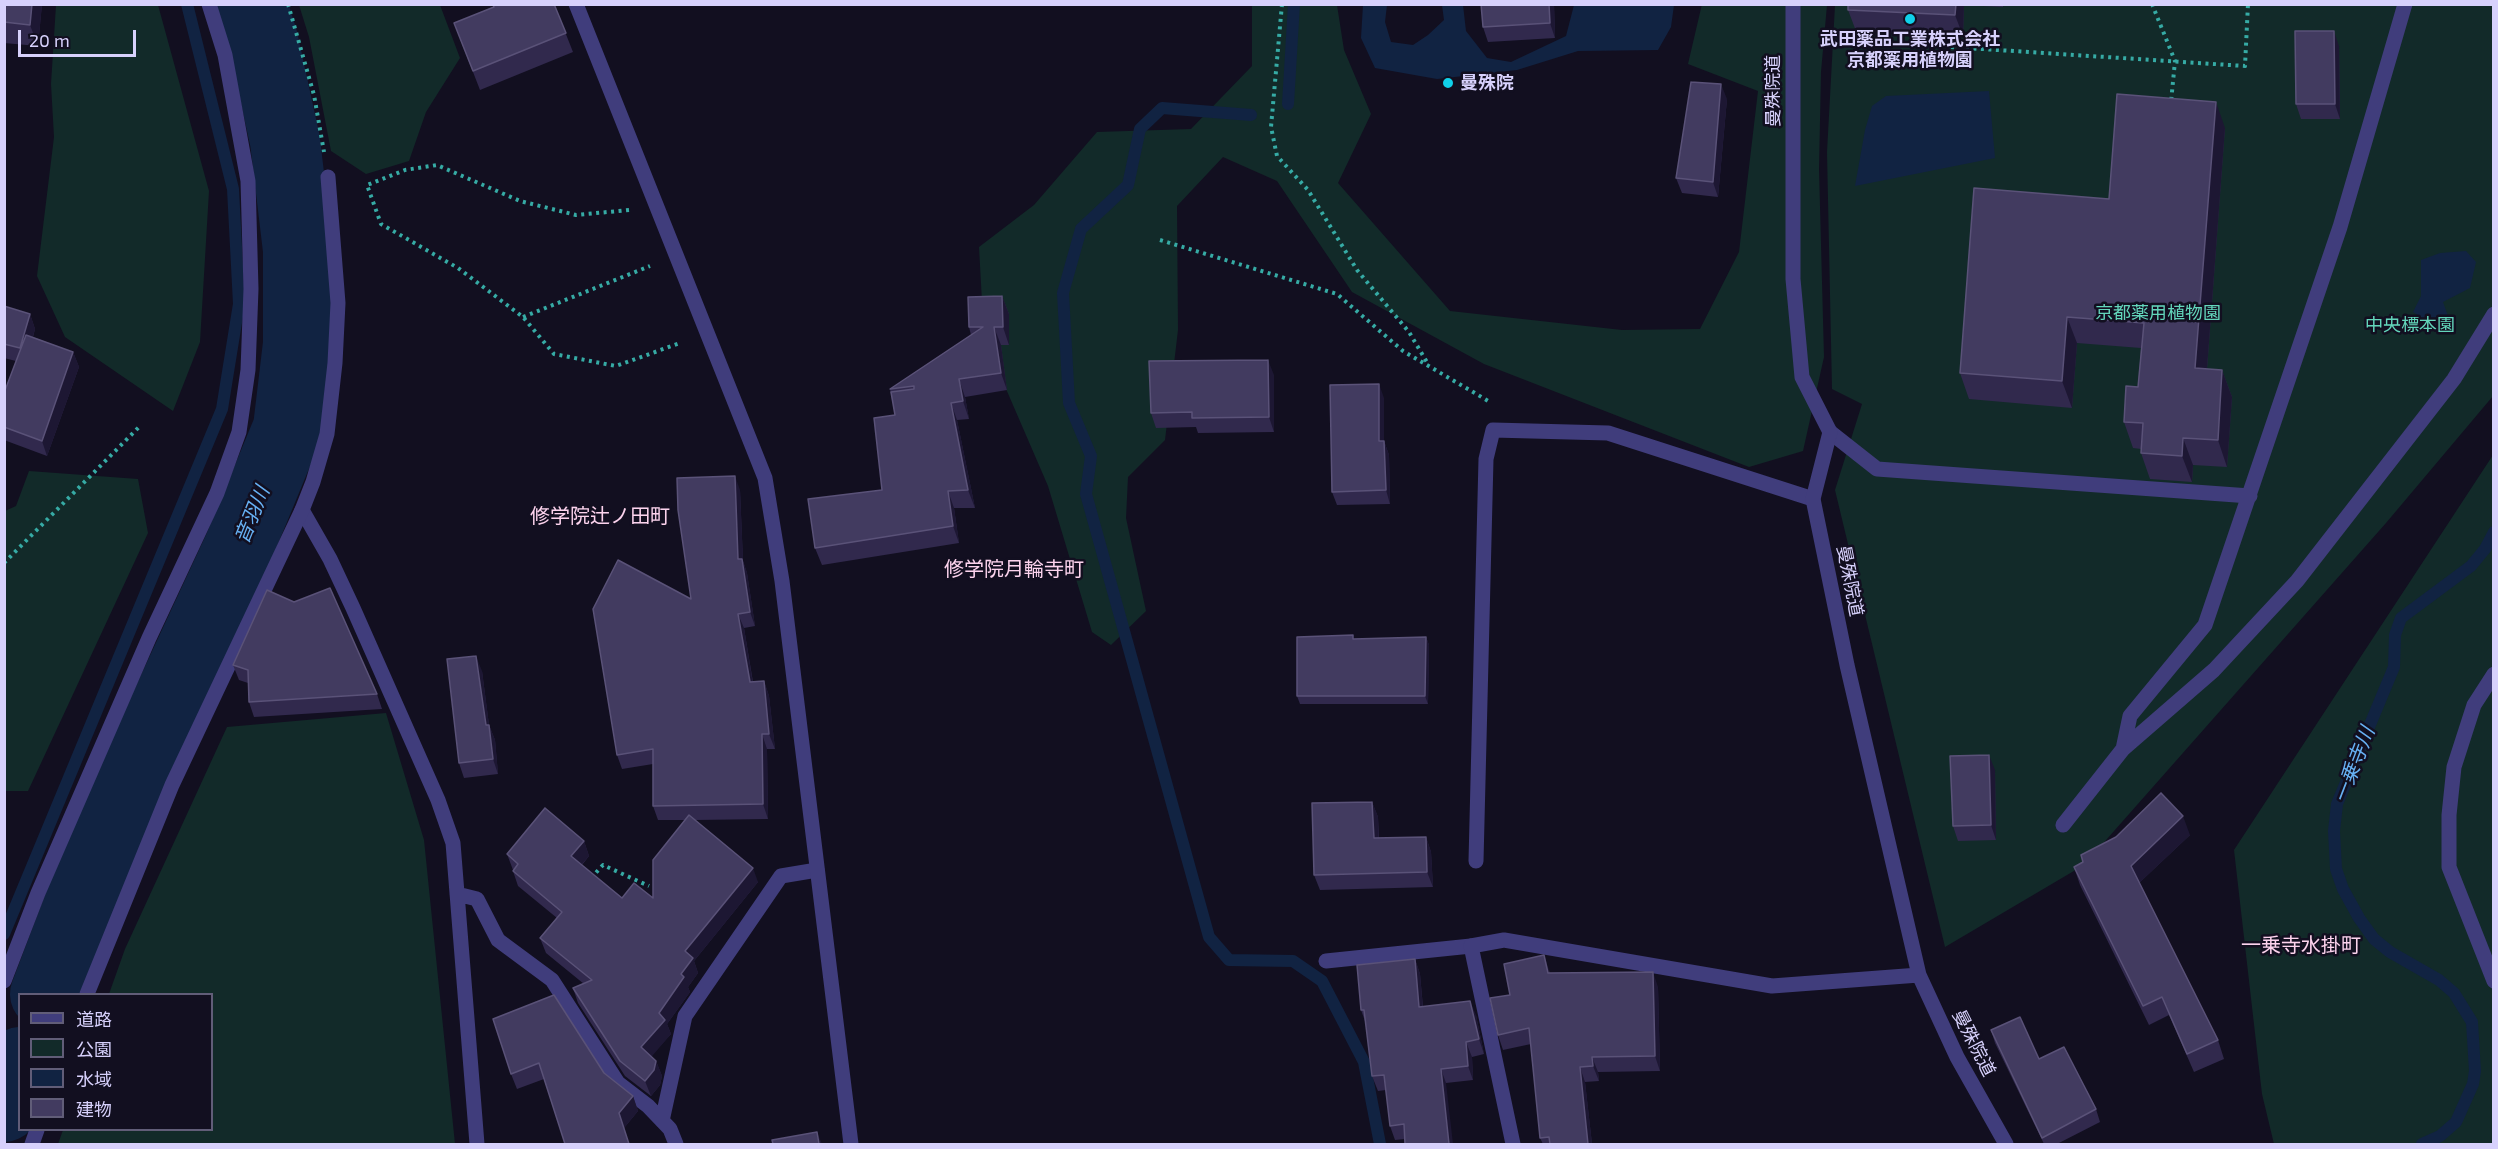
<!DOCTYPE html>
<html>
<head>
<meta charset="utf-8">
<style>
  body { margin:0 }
  #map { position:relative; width:2498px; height:1149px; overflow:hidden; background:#120f20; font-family:"Exo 2","Noto Sans JP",sans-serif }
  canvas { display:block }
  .frame { position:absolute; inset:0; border:6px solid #d7d1fc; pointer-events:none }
  .legend { position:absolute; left:18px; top:993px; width:195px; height:138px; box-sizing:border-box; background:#120f20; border:2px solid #615d78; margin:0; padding:8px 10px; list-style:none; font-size:18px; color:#d7d1fc }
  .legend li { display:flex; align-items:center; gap:12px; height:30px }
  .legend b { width:30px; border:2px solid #615d78 }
  .scale { position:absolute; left:18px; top:30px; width:118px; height:27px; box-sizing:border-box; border:3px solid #d7d1fc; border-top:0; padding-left:8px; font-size:18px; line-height:21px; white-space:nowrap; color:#d7d1fc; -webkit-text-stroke:4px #120f20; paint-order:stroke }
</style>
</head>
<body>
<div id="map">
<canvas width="2498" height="1149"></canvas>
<div class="frame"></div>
<ul class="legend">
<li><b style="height:8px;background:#403d7c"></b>道路</li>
<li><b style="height:16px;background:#122a29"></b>公園</li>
<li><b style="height:16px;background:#112342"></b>水域</li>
<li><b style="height:16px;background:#423b60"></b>建物</li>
</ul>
<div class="scale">20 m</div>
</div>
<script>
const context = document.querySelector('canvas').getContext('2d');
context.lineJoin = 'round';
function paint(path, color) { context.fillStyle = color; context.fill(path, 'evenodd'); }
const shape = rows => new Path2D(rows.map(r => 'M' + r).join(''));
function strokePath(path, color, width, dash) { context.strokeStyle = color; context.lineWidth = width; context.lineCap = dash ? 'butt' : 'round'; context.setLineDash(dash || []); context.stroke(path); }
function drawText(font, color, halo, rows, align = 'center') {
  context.font = font + ' "Exo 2","Noto Sans JP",sans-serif'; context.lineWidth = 5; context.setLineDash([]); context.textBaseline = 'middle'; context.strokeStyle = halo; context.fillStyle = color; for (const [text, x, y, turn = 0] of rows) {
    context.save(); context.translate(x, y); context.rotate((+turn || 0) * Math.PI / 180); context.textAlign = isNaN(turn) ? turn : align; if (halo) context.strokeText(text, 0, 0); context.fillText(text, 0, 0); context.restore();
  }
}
paint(shape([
  [1702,4,1827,5,1821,72,1819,169,1824,357,1803,451,1749,467,1484,364,1352,292,1277,181,1223,157,1177,206,1178,330,1165,440,1128,477,1126,518,1146,611,1111,645,1092,632,1048,486,984,338,979,247,1034,205,1097,132,1191,129,1252,66,1252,5,1337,5,1344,50,1371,114,1338,183,1450,311,1622,330,1700,329,1739,252,1758,91,1688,64],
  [56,5,158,5,209,191,200,342,173,411,65,337,37,276,54,137,51,84],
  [299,5,440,5,460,58,426,112,409,161,366,174,331,151,309,37],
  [1835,5,2493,5,2493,396,2386,523,2084,865,1945,947,1835,490,1862,404,1832,389,1827,152],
  [2493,455,2493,1144,2274,1144,2262,1094,2234,850],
  [29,471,138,479,148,533,28,791,5,791,5,511,16,506],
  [386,713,424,840,455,1144,58,1144,63,1130,212,1130,212,994,109,994,125,949,227,727]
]), '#122a29');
paint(shape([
  [1363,5,1387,5,1385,22,1391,42,1413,45,1428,35,1444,20,1442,5,1463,5,1466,31,1487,58,1511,62,1566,36,1574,5,1674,5,1671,27,1658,50,1578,51,1517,70,1437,79,1375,68,1361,38],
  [1989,91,1995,158,1855,186,1865,130,1872,106,1886,96],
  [2466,251,2476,262,2470,288,2443,302,2448,316,2434,325,2413,312,2421,296,2421,260,2440,253]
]), '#112342');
strokePath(shape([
  [1288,104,1294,4],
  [1251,115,1162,108,1140,129,1128,185,1081,229,1063,293,1069,403,1091,456,1086,494,1209,937,1229,960,1293,961,1322,981,1364,1062,1380,1144],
  [4,934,222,409,239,304,233,189,187,4],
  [2422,1144,2440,1136,2456,1122,2473,1084,2475,1071,2472,1022,2454,993,2439,980,2390,952,2374,939,2359,918,2343,889,2336,869,2334,831,2337,804,2394,667,2395,635,2401,618,2471,566,2485,549,2494,532]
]), '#112342', 12);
strokePath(shape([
  [45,994,83,893,135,771,238,549,288,428,298,344,298,250,285,141,263,40,252,4],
  [4,1107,20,1062]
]), '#112342', 70);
strokePath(shape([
  [288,4,314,95,324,152],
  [1282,4,1271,127,1277,156,1308,190,1357,270,1409,332,1428,364],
  [2152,4,2175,61,2171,102],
  [1951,47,2245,66,2248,4],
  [629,210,576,215,520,201,437,165,405,170,367,185,381,224,458,268,523,317,554,354,616,366,680,343],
  [1160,240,1337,294,1403,351,1490,402],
  [523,317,650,266],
  [4,563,139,427],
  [591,878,603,865,649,886]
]), '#36aba5', 4, [3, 4.5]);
strokePath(shape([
  [1830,432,1877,469,2250,496],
  [302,510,330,559,353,608,438,800,453,843,477,1144],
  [2123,749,2214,670,2297,581,2454,379,2494,314],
  [2063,825,2123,749,2130,716,2205,625,2340,227,2405,4],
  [1476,861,1486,459,1493,430,1608,433,1813,499],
  [457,894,477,899,498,940,552,980,618,1083,648,1106,670,1129,676,1144],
  [1326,961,1471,946],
  [4,981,38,893,149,638,217,493,239,432,248,370,251,289,248,181,225,55,209,4],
  [662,1121,685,1016,781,876,817,870]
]), '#403d7c', 15);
strokePath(shape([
  [576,4,765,478,782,581,851,1144],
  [1793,4,1793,279,1802,377,1830,432,1813,499,1847,665,1919,975,1957,1057,2006,1144],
  [2494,674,2474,705,2454,767,2449,815,2449,867,2494,981],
  [87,994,172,785,302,510,313,482,327,434,335,363,338,303,328,177],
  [32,1144,37,1130],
  [1513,1144,1471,946,1504,940,1772,986,1919,975]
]), '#403d7c', 15);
paint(shape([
  [4,4,42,4,38,46,4,43],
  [492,4,554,4,573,52,480,90,454,23,493,7],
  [1481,4,1554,4,1555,38,1488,42,1483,27],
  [1848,4,2003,4,2003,7,1964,5,1963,36,1856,31,1848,10],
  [2339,46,2340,119,2301,119,2296,104],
  [1727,99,1718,197,1682,193,1676,178],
  [2225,128,2207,369,2222,370,2232,397,2227,467,2193,465,2192,482,2150,479,2141,453,2141,449,2133,448,2124,422,2138,387,2141,348,2077,343,2072,408,1969,399,1960,373,2109,199],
  [1002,296,1009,314,1009,345,1001,345,1007,390,965,397,969,419,957,420,975,508,954,508,959,543,822,565,815,548,882,490,895,415,890,389,971,335,969,327],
  [4,306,30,314,35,329,33,337,73,352,79,367,47,456,4,440,4,393,16,361,4,358],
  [1274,375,1274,432,1198,433,1196,427,1156,428,1151,413],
  [1384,398,1384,441,1389,455,1390,504,1337,505,1332,492],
  [740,490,743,561,747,573,755,626,744,628,753,682,764,681,769,696,775,749,767,749,768,819,695,820,758,882,694,961,698,973,688,987,690,992,667,1024,671,1034,651,1056,656,1061,662,1076,660,1085,651,1096,625,1076,578,1003,573,988,584,984,546,953,540,938,557,918,518,886,513,871,513,870,507,854,584,841,589,856,582,865,622,898,653,898,685,820,658,820,653,806,653,764,622,769,617,755,691,599],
  [1426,637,1429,645,1428,704,1300,704,1297,696,1355,639],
  [233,665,377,694,382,709,254,717,249,702,248,683,239,680],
  [482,671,489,725,495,740,498,774,464,778,459,763],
  [1995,770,1996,840,1958,841,1953,826],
  [1372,802,1378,817,1379,838,1426,837,1431,852,1433,887,1320,890,1314,875],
  [2190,835,2139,883,2218,1040,2224,1059,2194,1072,2169,1015,2149,1025,2080,885,2074,867,2083,862,2116,837],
  [1415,959,1420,974,1423,1007,1476,1015,1484,1054,1472,1057,1473,1080,1446,1083,1405,1139,1395,1140,1390,1126,1386,1090,1378,1091,1372,1076,1366,1024,1361,1010],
  [1549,970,1550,973,1658,987,1660,1071,1598,1072,1599,1081,1585,1082,1592,1144,1543,1144,1540,1138,1531,1044,1503,1050,1498,1035,1510,995],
  [554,995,604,1073,633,1096,638,1111,624,1128,629,1144,565,1144,544,1079,517,1089,511,1074],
  [1991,1030,2039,1059,2096,1109,2100,1122,2057,1144,2044,1144,1995,1043]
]), '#31294d');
paint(shape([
  [32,4,42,4,38,46,30,25],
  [1549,4,1554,4,1555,38,1550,23],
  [1956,4,1964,4,1964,5,1963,36,1955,15],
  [2334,31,2339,46,2340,119,2335,104],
  [1721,84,1727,99,1718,197,1713,182],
  [2216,102,2225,128,2205,395,2195,368],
  [1002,296,1009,314,1009,345,1003,327],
  [30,314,35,329,25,363,20,348],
  [2067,317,2077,343,2072,408,2062,381],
  [994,327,1001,345,1007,390,1001,373],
  [73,352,79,367,47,456,42,441],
  [1268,360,1274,375,1274,432,1269,417],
  [2222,370,2232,397,2227,467,2218,440],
  [959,379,965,397,969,419,963,401],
  [1379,384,1384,398,1384,455,1379,441],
  [951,403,957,420,975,508,968,490],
  [2183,438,2193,465,2192,482,2182,456],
  [1384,441,1389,455,1390,504,1386,490],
  [735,476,740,490,743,561,747,573,755,626,750,612,738,559],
  [948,491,954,508,959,543,953,526],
  [738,614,744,628,755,697,750,682],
  [1426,637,1429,645,1428,704,1425,696],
  [476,656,482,671,489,725,495,740,498,774,493,759,486,725],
  [764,681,769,696,775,749,769,734],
  [762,734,767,749,768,819,763,804],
  [1989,755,1995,770,1996,840,1991,825],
  [1372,802,1378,817,1379,853,1374,838],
  [2183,816,2190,835,2137,885,2131,866],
  [1426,837,1431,852,1433,887,1427,872],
  [584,841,589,856,576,871,571,856],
  [753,868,758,882,694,961,698,973,688,987,690,992,667,1024,671,1034,647,1062,641,1047,681,974,685,951],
  [1544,955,1549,970,1553,988,1548,973],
  [1415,959,1420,974,1424,1022,1419,1007],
  [1653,972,1658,987,1660,1071,1655,1056],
  [1470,1001,1476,1015,1484,1054,1479,1039],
  [1466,1042,1472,1057,1473,1080,1468,1066],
  [1592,1057,1598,1072,1599,1081,1593,1066],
  [656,1061,662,1076,660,1085,651,1096,645,1081],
  [1580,1067,1585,1082,1592,1144,1588,1144],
  [1441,1069,1446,1083,1453,1144,1449,1144],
  [633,1096,638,1111,624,1128,629,1144,619,1113],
  [817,1132,822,1144,819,1144]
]), '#1d1733');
const building = shape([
  [4,4,32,4,30,25,4,22,4,4],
  [493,4,554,4,566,33,473,71,454,23,494,7,493,4],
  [1481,4,1549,4,1550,23,1483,27,1481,4],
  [1848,4,1956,4,1955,15,1848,10,1848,4],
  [2295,31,2334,31,2335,104,2296,104,2295,31],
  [1691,82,1721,84,1713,182,1676,178,1691,82],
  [2117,94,2216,102,2195,368,2222,370,2218,440,2183,438,2182,456,2141,453,2143,423,2124,422,2126,386,2138,387,2144,323,2067,317,2062,381,1960,373,1974,188,2109,199,2117,94],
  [1002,296,1003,327,994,327,1001,373,959,379,963,401,951,403,968,490,948,491,953,526,815,548,808,499,882,490,874,418,895,415,891,392,914,389,914,386,890,389,983,327,969,327,968,297,1002,296],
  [4,306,30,314,20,348,4,344,4,306],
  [26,335,73,352,42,441,4,427,4,393,26,335],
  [1268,360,1269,417,1192,418,1192,412,1151,413,1149,361,1268,360],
  [1379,384,1379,441,1384,441,1386,490,1332,492,1330,385,1379,384],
  [735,476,738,559,742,559,750,612,738,614,750,682,764,681,769,734,762,734,763,804,653,806,653,749,617,755,593,609,618,560,691,599,678,510,677,478,735,476],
  [330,588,377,694,249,702,248,670,233,665,267,590,294,602,330,588],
  [1353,635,1353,639,1426,637,1425,696,1297,696,1297,637,1353,635],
  [476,656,486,725,489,725,493,759,459,763,447,659,476,656],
  [1989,755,1991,825,1953,826,1950,756,1989,755],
  [2161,793,2183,816,2131,866,2218,1040,2187,1054,2162,997,2143,1006,2074,867,2083,862,2081,855,2116,837,2161,793],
  [1372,802,1374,838,1426,837,1427,872,1314,875,1312,803,1372,802],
  [545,808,584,841,571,856,622,898,634,883,653,898,653,860,689,815,753,868,685,951,693,958,681,974,684,977,659,1013,665,1020,641,1047,656,1061,654,1070,645,1081,620,1061,573,988,592,980,540,938,562,912,513,871,518,864,507,854,545,808],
  [1544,955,1548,973,1653,972,1655,1056,1592,1057,1593,1066,1580,1067,1588,1144,1550,1144,1549,1137,1540,1138,1529,1028,1498,1035,1490,998,1510,995,1504,964,1544,955],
  [1415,959,1419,1007,1470,1001,1479,1039,1466,1042,1468,1066,1441,1069,1449,1144,1405,1144,1404,1124,1390,1126,1384,1075,1372,1076,1364,1010,1361,1010,1357,965,1415,959],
  [554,995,604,1073,633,1096,619,1113,629,1144,565,1144,539,1063,511,1074,493,1019,554,995],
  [2020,1017,2039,1059,2064,1047,2096,1109,2042,1138,1991,1030,2020,1017],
  [817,1132,819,1144,773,1144,772,1140,817,1132]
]);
paint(building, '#423b60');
strokePath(building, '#5a5278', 1.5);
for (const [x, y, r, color] of [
  [1910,19,6,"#10d0e9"],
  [1448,83,6,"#10d0e9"]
]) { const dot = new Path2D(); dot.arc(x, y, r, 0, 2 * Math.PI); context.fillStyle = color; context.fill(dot); strokePath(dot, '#120f20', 2); }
drawText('bold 18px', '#d7d1fc', '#120f20', [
  ["武田薬品工業株式会社",1910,39],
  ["京都薬用植物園",1910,60],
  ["曼殊院",1460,83,"left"]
]);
drawText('18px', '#d7d1fc', '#120f20', [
  ["曼殊院道",1773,91,-90],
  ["曼殊院道",1850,581,79],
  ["曼殊院道",1974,1043,63]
]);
drawText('18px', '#63d6bb', '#120f20', [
  ["京都薬用植物園",2158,313],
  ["中央標本園",2410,325]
]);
drawText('italic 20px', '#67b1f4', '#120f20', [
  ["音羽川",252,515,-68],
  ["一乗寺川",2354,765,-69]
]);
drawText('20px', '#fcd3ed', '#120f20', [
  ["修学院辻ノ田町",600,516],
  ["修学院月輪寺町",1014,569],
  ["一乗寺水掛町",2301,945]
]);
</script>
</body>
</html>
